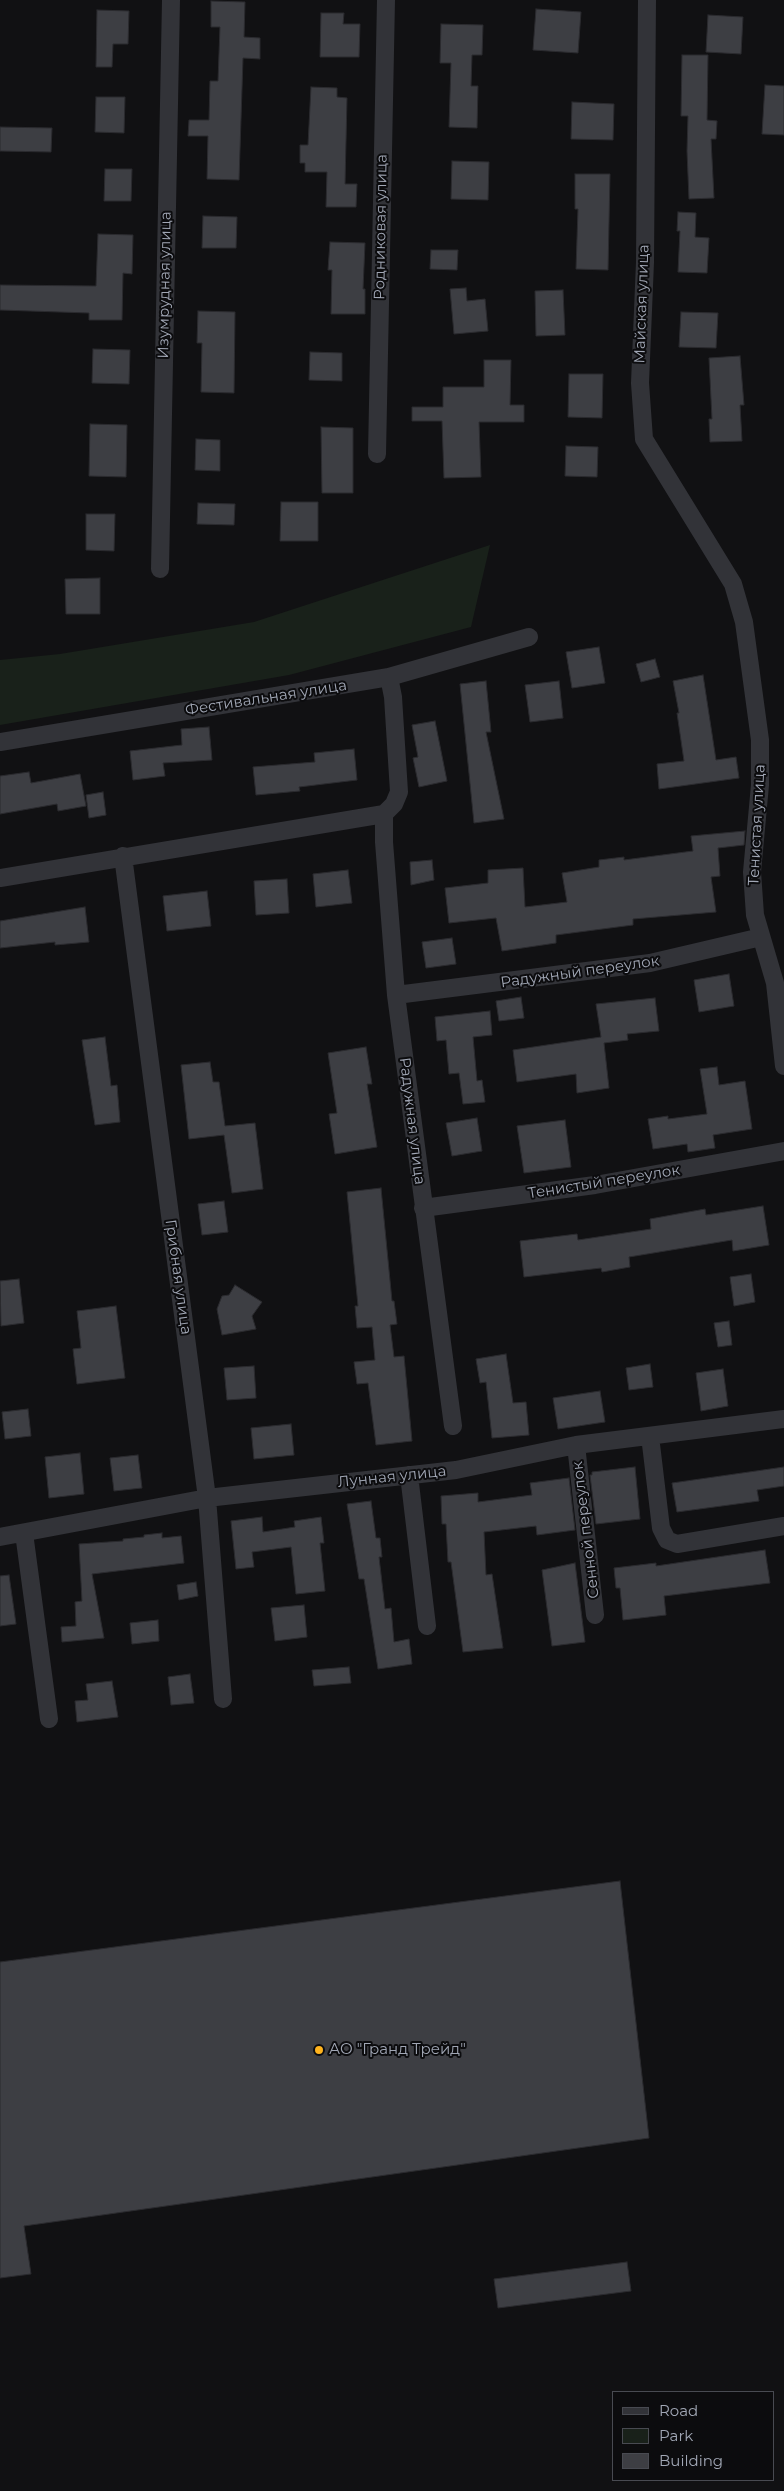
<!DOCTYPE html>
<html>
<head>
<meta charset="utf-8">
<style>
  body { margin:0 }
  #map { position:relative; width:784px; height:2491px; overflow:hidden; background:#111113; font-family:Montserrat,sans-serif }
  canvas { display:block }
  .legend { position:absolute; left:612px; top:2391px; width:162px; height:90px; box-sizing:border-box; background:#0c0c0e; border:1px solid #484a51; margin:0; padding:6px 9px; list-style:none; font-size:15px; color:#a1a7b5 }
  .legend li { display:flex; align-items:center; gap:10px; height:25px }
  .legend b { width:25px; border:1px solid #484a51 }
</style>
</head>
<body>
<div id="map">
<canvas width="784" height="2491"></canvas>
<ul class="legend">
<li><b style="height:6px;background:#323338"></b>Road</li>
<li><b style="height:14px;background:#19211a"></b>Park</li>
<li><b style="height:14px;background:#3d3e43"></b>Building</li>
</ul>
</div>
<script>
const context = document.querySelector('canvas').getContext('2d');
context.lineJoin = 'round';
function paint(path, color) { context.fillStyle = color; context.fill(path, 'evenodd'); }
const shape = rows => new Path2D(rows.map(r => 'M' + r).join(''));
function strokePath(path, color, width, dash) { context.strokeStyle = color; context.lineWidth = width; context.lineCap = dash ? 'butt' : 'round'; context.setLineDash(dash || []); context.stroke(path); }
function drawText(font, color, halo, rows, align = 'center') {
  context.font = font + ' Montserrat,sans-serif'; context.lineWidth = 4; context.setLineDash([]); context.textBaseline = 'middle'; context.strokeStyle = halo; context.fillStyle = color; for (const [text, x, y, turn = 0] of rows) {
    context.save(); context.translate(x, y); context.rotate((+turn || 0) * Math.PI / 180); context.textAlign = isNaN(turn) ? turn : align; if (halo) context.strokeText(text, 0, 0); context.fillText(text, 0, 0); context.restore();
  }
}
paint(shape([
  [490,545,471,627,289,675,0,725,0,660,60,654,254,622]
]), '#19211a');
const building = shape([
  [211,1,245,2,244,37,260,38,260,59,243,58,239,180,207,179,208,136,188,136,189,120,209,120,210,81,218,81,220,27,211,27,211,1],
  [536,9,581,12,578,53,533,50,536,9],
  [97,10,129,11,128,44,113,44,112,67,96,67,97,10],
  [321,13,344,13,343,24,360,24,359,57,320,57,321,13],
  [708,15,743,17,741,54,706,52,708,15],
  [441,24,483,25,482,55,472,55,471,86,478,86,477,128,449,127,451,63,440,63,441,24],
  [682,55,708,55,707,120,717,121,716,139,711,139,714,198,689,199,687,151,688,116,681,116,682,55],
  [765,85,784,86,784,135,762,134,765,85],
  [311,87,337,88,337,97,347,98,345,184,357,184,356,207,326,207,327,172,305,172,305,163,300,163,300,145,308,145,311,87],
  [96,97,125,97,124,133,95,132,96,97],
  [572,102,614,104,613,140,571,139,572,102],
  [0,127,52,128,51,152,0,151,0,127],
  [452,161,489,162,488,200,451,199,452,161],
  [105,169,132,169,131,201,104,201,105,169],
  [575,174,610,174,608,270,576,269,578,209,575,209,575,174],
  [678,212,696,213,695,237,709,238,707,273,678,272,680,231,677,231,678,212],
  [203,216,237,217,236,248,202,248,203,216],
  [98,234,133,235,132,274,123,273,122,320,89,320,89,313,0,310,0,285,96,286,98,234],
  [330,242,365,243,363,289,365,289,365,314,331,314,332,270,328,270,330,242],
  [431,250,458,250,457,270,430,269,431,250],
  [466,288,467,301,485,299,488,331,454,334,450,289,466,288],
  [563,290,565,335,536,336,535,291,563,290],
  [198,311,235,312,234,393,201,392,202,343,197,343,198,311],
  [681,312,718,313,716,348,679,347,681,312],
  [93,349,130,350,129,384,92,383,93,349],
  [310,352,342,353,342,381,309,380,310,352],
  [740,356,744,405,740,405,742,441,710,442,709,419,712,419,709,358,740,356],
  [484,360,511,360,510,405,524,405,524,422,479,422,481,477,444,478,442,421,412,421,412,407,443,407,443,387,484,387,484,360],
  [569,374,603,374,602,418,568,417,569,374],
  [90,424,127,425,126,477,89,476,90,424],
  [321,427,353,428,353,493,322,493,321,427],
  [196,439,220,440,220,471,195,470,196,439],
  [566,446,598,447,597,477,565,476,566,446],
  [281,502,318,502,318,541,280,541,281,502],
  [198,503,235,504,234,525,197,524,198,503],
  [86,514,115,514,114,551,86,550,86,514],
  [100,578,100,614,66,614,65,579,100,578],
  [599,647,605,683,572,688,566,652,599,647],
  [655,659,660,677,641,682,636,664,655,659],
  [703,675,716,760,736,757,739,778,659,789,657,764,684,761,677,713,679,713,673,681,703,675],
  [486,681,491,732,486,732,504,819,474,823,460,684,486,681],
  [559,681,563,718,530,722,525,685,559,681],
  [435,721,447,781,419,787,413,758,418,757,412,725,435,721],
  [209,727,212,760,163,763,165,776,133,780,130,751,182,745,181,729,209,727],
  [354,749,357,780,299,787,300,791,256,795,253,767,315,762,314,753,354,749],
  [29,772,31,783,80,774,86,806,58,811,57,804,0,814,0,776,29,772],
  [103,792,106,815,89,818,86,795,103,792],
  [745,831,744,845,718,848,720,876,711,877,716,912,633,919,633,925,556,935,556,943,502,951,496,918,449,923,445,888,488,883,488,870,523,868,525,907,567,902,562,873,599,867,599,860,624,857,624,860,693,851,691,836,745,831],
  [432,860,434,880,411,885,410,862,432,860],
  [348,870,352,903,316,907,313,874,348,870],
  [287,879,289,913,256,915,254,881,287,879],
  [207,891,211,926,167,931,163,896,207,891],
  [85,907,89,942,55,945,55,942,0,948,0,921,85,907],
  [452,938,456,964,426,968,422,942,452,938],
  [729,974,734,1006,699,1012,694,980,729,974],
  [521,997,524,1018,499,1021,496,1001,521,997],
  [655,998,659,1031,627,1034,628,1040,604,1043,609,1088,577,1093,576,1074,517,1082,513,1050,601,1037,596,1004,655,998],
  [490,1011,492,1035,473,1037,477,1081,482,1080,485,1102,463,1104,459,1073,449,1074,446,1040,437,1041,435,1017,490,1011],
  [105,1037,111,1086,117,1085,120,1122,95,1125,82,1040,105,1037],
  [366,1047,372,1084,367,1084,377,1147,335,1154,329,1114,337,1113,328,1053,366,1047],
  [210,1062,213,1082,219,1082,225,1126,255,1123,263,1189,232,1193,224,1135,189,1139,181,1065,210,1062],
  [717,1067,719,1085,745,1081,752,1129,713,1135,715,1148,688,1152,687,1144,653,1149,648,1119,668,1116,668,1119,707,1114,700,1069,717,1067],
  [477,1118,482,1151,452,1156,446,1123,477,1118],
  [565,1120,571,1167,524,1173,517,1126,565,1120],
  [381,1188,392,1301,394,1301,397,1324,390,1325,394,1357,404,1356,412,1441,376,1445,368,1383,357,1384,354,1362,375,1360,372,1327,357,1328,355,1306,358,1306,347,1192,381,1188],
  [224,1201,228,1232,202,1235,198,1204,224,1201],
  [763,1206,769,1245,733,1251,732,1240,629,1257,630,1267,602,1272,601,1268,524,1277,520,1241,577,1234,578,1240,651,1229,650,1219,705,1209,706,1215,763,1206],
  [751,1274,755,1302,734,1306,730,1277,751,1274],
  [19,1279,24,1323,1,1326,0,1281,19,1279],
  [235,1285,262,1302,252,1316,256,1329,222,1335,217,1309,222,1296,229,1295,235,1285],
  [116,1306,125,1378,77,1384,73,1349,81,1348,77,1311,116,1306],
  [729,1321,732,1345,718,1347,714,1323,729,1321],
  [506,1354,513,1403,526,1402,529,1435,492,1438,486,1382,480,1383,476,1359,506,1354],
  [650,1364,653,1387,629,1390,626,1368,650,1364],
  [254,1366,256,1398,227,1400,224,1368,254,1366],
  [723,1369,728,1406,701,1411,696,1373,723,1369],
  [600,1391,605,1422,558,1429,553,1398,600,1391],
  [28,1409,31,1436,5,1439,2,1412,28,1409],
  [291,1424,294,1455,254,1459,251,1428,291,1424],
  [80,1453,84,1494,49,1498,45,1457,80,1453],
  [138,1455,142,1488,114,1491,110,1458,138,1455],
  [635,1467,640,1519,596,1524,590,1475,592,1475,592,1472,635,1467],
  [784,1467,784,1486,757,1490,759,1501,677,1512,672,1483,784,1467],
  [569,1478,575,1530,537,1535,536,1526,484,1532,486,1575,492,1574,503,1648,463,1652,451,1562,448,1562,446,1524,442,1524,441,1496,478,1493,478,1502,532,1495,530,1483,569,1478],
  [371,1501,376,1538,380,1538,382,1557,379,1557,385,1609,391,1608,394,1642,409,1639,412,1664,378,1669,364,1579,359,1579,347,1504,371,1501],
  [262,1517,263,1532,295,1527,294,1521,321,1517,324,1543,320,1543,325,1591,296,1594,291,1547,252,1552,254,1567,236,1569,231,1521,262,1517],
  [162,1533,162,1538,181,1536,184,1563,92,1574,104,1638,62,1642,61,1627,76,1626,75,1602,82,1601,79,1544,123,1541,123,1539,144,1537,144,1535,162,1533],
  [765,1550,770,1583,664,1596,666,1615,623,1620,620,1588,616,1588,614,1568,656,1563,656,1566,765,1550],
  [575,1563,585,1642,552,1646,542,1570,575,1563],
  [9,1575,16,1624,0,1626,0,1576,9,1575],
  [196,1582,198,1596,179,1600,177,1585,196,1582],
  [304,1605,307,1637,275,1641,271,1608,304,1605],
  [158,1620,159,1641,132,1644,130,1623,158,1620],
  [349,1667,351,1683,314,1686,312,1670,349,1667],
  [190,1674,194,1703,171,1705,168,1677,190,1674],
  [112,1681,118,1717,77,1722,75,1701,88,1700,86,1684,112,1681],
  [620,1881,649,2138,24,2226,31,2274,0,2278,0,1962,620,1881],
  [627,2262,631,2291,498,2308,494,2279,627,2262]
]);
paint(building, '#3d3e43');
strokePath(building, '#2b2b2f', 1);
strokePath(shape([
  [647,0,645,262,640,383,644,439,733,584,744,622,760,740,760,785,752,872,755,915,775,983,784,1066],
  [377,454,386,0],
  [160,569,171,0],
  [0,742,389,677,529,637],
  [384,814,384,842,396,995,453,1426],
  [384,814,394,804,399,792,393,697,389,677],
  [123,856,207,1498,223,1699],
  [0,878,384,814],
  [396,995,650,963,761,937],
  [423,1208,595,1185,784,1151],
  [650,1436,661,1528,667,1540,677,1544,784,1526],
  [576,1445,595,1615],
  [409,1475,427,1626],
  [24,1533,49,1719],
  [0,1537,207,1498,456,1470,576,1445,784,1419]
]), '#323338', 18);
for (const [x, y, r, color] of [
  [319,2050,5,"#ffb31d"]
]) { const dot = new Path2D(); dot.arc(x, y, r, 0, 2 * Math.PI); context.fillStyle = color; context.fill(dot); strokePath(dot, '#0c0c0e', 2); }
drawText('15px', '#a1a7b5', '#0c0c0e', [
  ["Родниковая улица",381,227,-89],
  ["Изумрудная улица",165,285,-89],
  ["Майская улица",642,304,-88],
  ["Фестивальная улица",266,698,-9],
  ["Тенистая улица",757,825,-87],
  ["Радужный переулок",580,972,-8],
  ["Радужная улица",412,1121,83],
  ["Тенистый переулок",604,1182,-9],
  ["Грибная улица",178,1277,82],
  ["Лунная улица",392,1477,-6],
  ["Сенной переулок",586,1530,-97]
]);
drawText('15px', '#a1a7b5', '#0c0c0e', [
  ["АО \"Гранд Трейд\"",329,2050]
], 'left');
</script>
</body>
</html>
